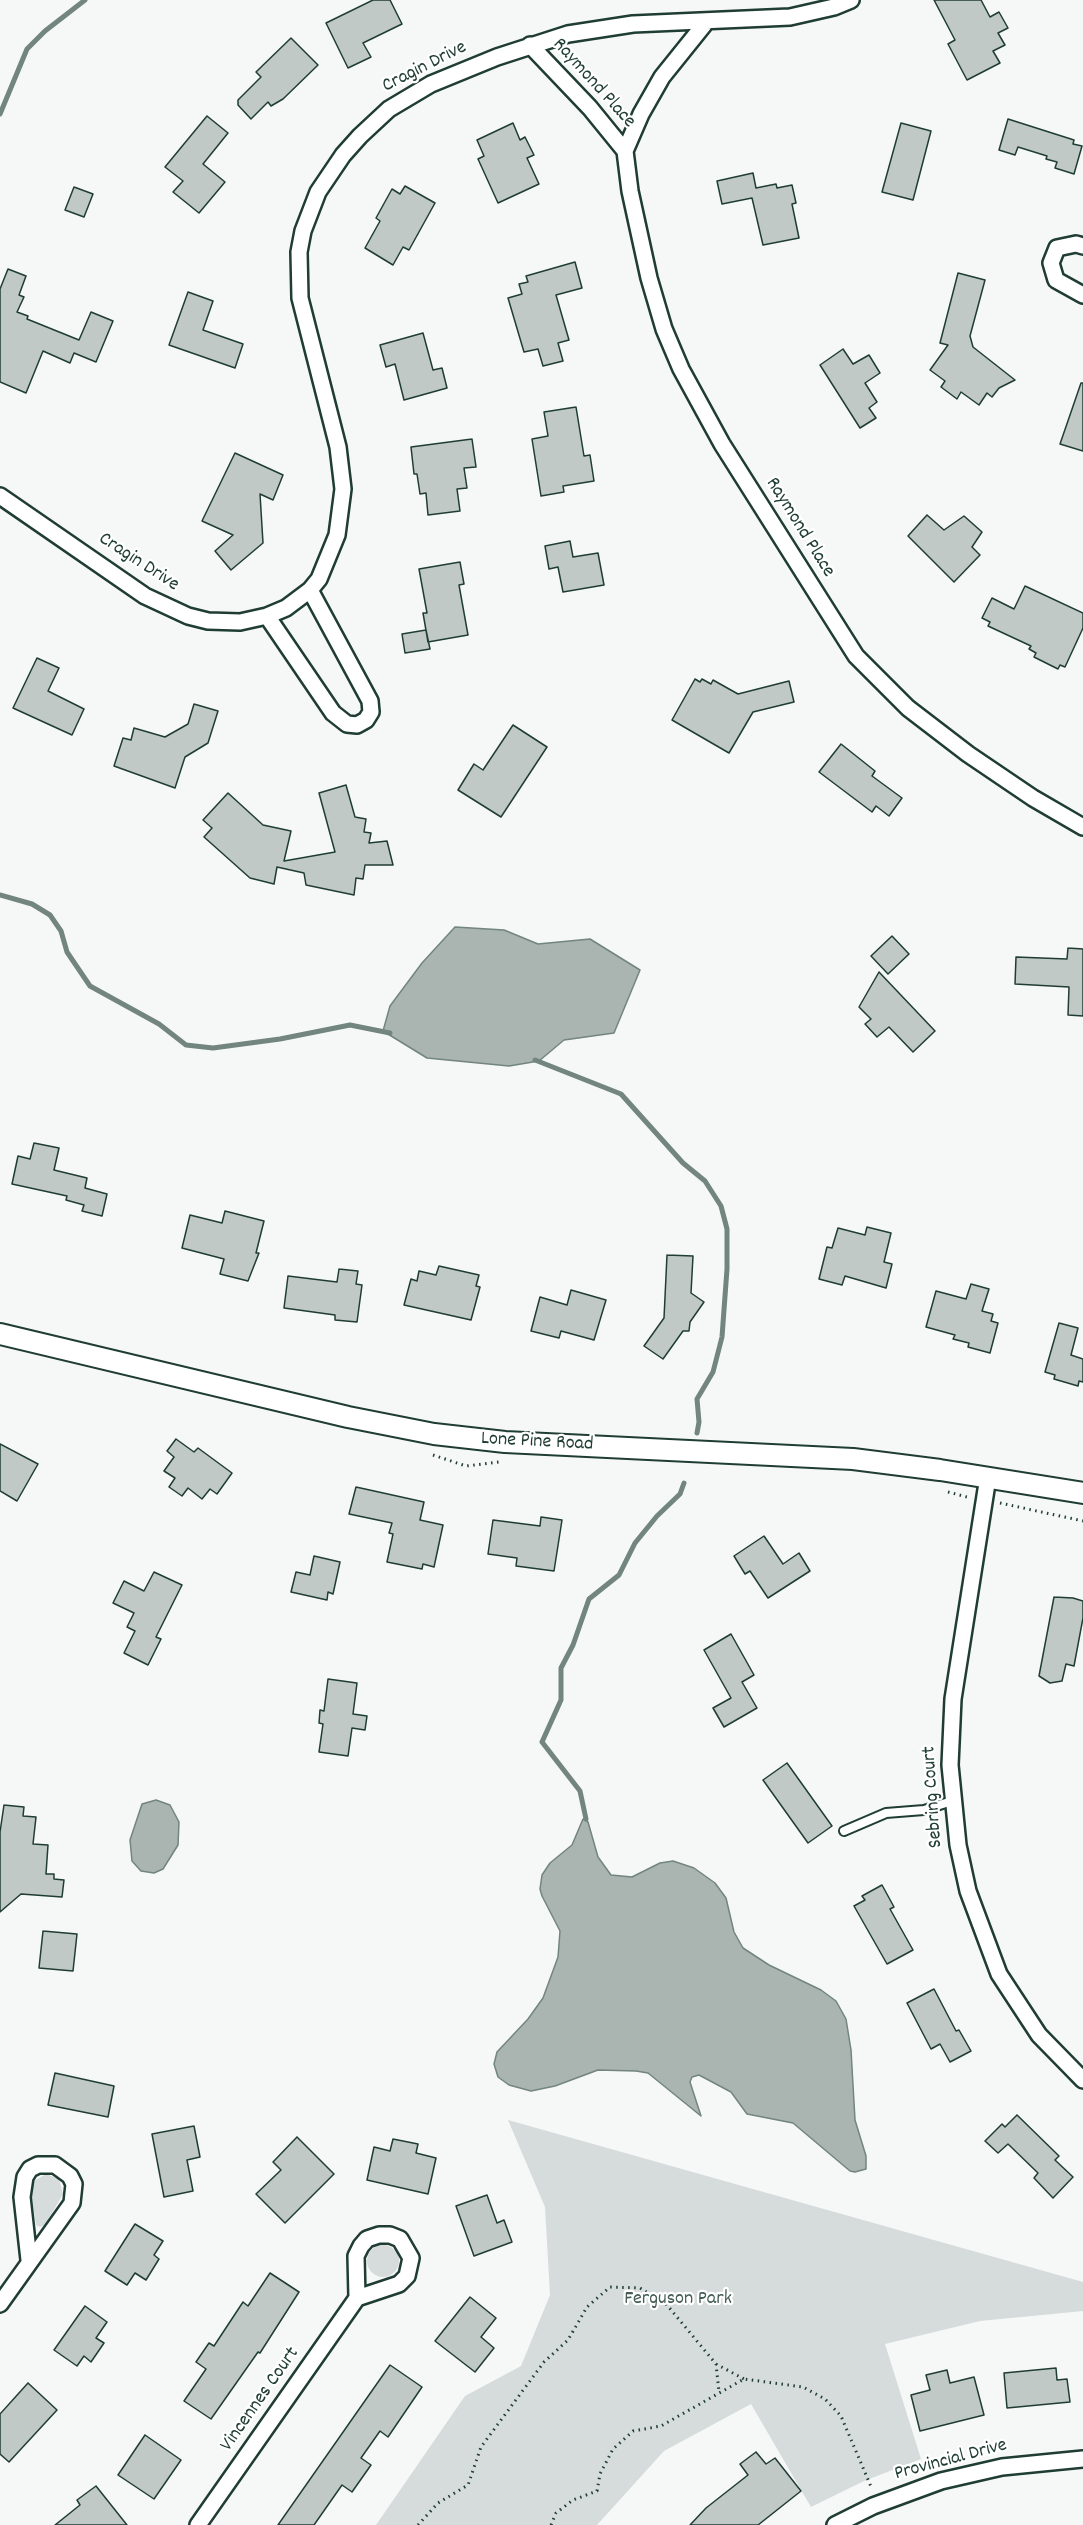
<!DOCTYPE html>
<html>
<head>
<meta charset="utf-8">
<style>
  body { margin:0 }
  canvas { display:block; background:#f6f7f7 }
</style>
</head>
<body>
<canvas width="1083" height="2525"></canvas>
<script>
const context = document.querySelector('canvas').getContext('2d');
context.lineJoin = 'round';
function paint(path, color) { context.fillStyle = color; context.fill(path, 'evenodd'); }
const shape = rows => new Path2D(rows.map(r => 'M' + r).join(''));
function strokePath(path, color, width, dash) { context.strokeStyle = color; context.lineWidth = width; context.lineCap = dash ? 'butt' : 'round'; context.setLineDash(dash || []); context.stroke(path); }
function drawText(font, color, halo, rows, align = 'center') {
  context.font = font + ' Dekko,sans-serif'; context.lineWidth = 4.5; context.setLineDash([]); context.textBaseline = 'middle'; context.strokeStyle = halo; context.fillStyle = color; for (const [text, x, y, turn = 0] of rows) {
    context.save(); context.translate(x, y); context.rotate((+turn || 0) * Math.PI / 180); context.textAlign = isNaN(turn) ? turn : align; if (halo) context.strokeText(text, 0, 0); context.fillText(text, 0, 0); context.restore();
  }
}
paint(shape([
  [508,2120,1083,2282,1083,2311,980,2321,885,2344,921,2459,864,2481,811,2507,751,2404,664,2451,597,2525,376,2525,465,2396,521,2366,550,2295,545,2207],
  [46,2174,59,2179,63,2194,45,2225,40,2227,36,2225,31,2191,34,2181],
  '367 2261a16 16 0 1 1 32 0a16 16 0 1 1-32 0Z'
]), '#d6dcdb');
const water = shape([
  [455,927,504,930,538,944,590,939,640,970,614,1033,564,1040,539,1061,509,1066,427,1058,383,1031,390,1006,422,963,455,927],
  [156,1800,170,1805,179,1822,178,1845,163,1869,154,1873,141,1871,132,1861,130,1840,142,1804,156,1800],
  [583,1819,588,1822,598,1857,611,1875,632,1877,660,1863,673,1861,694,1868,715,1883,726,1898,734,1932,743,1948,769,1965,821,1990,836,2001,846,2019,851,2050,855,2120,866,2156,866,2169,855,2172,850,2171,793,2123,747,2114,731,2092,699,2075,692,2077,690,2082,701,2116,648,2073,636,2071,598,2070,555,2086,531,2091,509,2085,498,2077,494,2064,497,2052,528,2019,543,1998,558,1957,560,1931,542,1896,540,1889,542,1875,550,1863,572,1845,583,1819]
]);
paint(water, '#aab5b1');
strokePath(water, '#72857f', 1.5);
strokePath(shape([
  [0,114,27,49,45,31,85,0],
  [0,895,32,904,50,915,61,931,67,952,90,986,159,1024,186,1045,213,1048,280,1039,350,1025,390,1033],
  [535,1060,621,1094,683,1163,705,1181,721,1206,727,1229,727,1269,722,1337,713,1372,697,1399,699,1422,697,1433],
  [586,1819,580,1791,542,1742,561,1700,561,1668,573,1645,589,1599,619,1575,635,1543,657,1516,680,1494,684,1483]
]), '#72857f', 5);
const building = shape([
  [373,0,390,0,402,24,363,43,371,57,348,68,326,23,373,0],
  [934,0,981,0,990,17,999,12,1008,28,998,33,1005,45,993,51,1000,63,967,80,948,44,955,40,934,0],
  [291,38,318,65,283,99,271,106,268,102,251,119,238,105,238,100,261,77,256,72,291,38],
  [207,116,228,133,203,164,225,182,199,213,173,192,183,181,165,167,207,116],
  [1008,119,1074,140,1073,144,1082,146,1074,174,1055,168,1057,162,1046,159,1047,156,1018,147,1015,155,999,150,1008,119],
  [513,123,520,140,525,137,534,155,527,158,539,184,498,203,478,159,484,156,477,140,513,123],
  [901,123,931,131,913,200,882,192,901,123],
  [753,173,756,188,776,184,777,188,792,185,796,203,792,204,799,238,763,245,752,198,722,204,717,181,753,173],
  [405,186,435,203,409,250,403,247,393,265,365,248,380,221,376,218,392,189,400,194,405,186],
  [74,187,93,194,84,217,65,210,74,187],
  [575,262,582,288,556,295,569,340,558,343,563,361,543,366,538,349,524,352,508,298,522,294,519,284,528,282,526,276,575,262],
  [8,269,26,276,19,295,24,297,17,312,28,316,27,319,79,340,91,312,113,321,96,362,74,353,70,363,43,351,26,393,0,382,0,289,8,269],
  [958,273,985,280,970,336,973,347,1015,380,999,388,992,397,987,393,979,405,961,392,957,399,941,387,945,381,930,370,948,345,940,343,958,273],
  [188,292,213,301,203,330,243,344,235,368,169,345,188,292],
  [423,333,433,370,442,368,447,388,404,400,395,364,386,367,380,345,423,333],
  [843,349,853,364,869,355,880,373,865,383,877,402,869,408,876,418,860,428,820,365,843,349],
  [1081,383,1083,383,1083,451,1060,444,1081,383],
  [576,407,584,456,590,455,594,481,563,486,564,492,541,496,532,439,548,436,544,412,576,407],
  [472,439,476,467,464,468,467,488,457,489,460,511,428,515,426,493,420,494,417,474,414,474,411,447,472,439],
  [235,453,283,475,273,500,260,494,263,543,231,570,215,551,233,535,202,521,235,453],
  [927,515,944,530,964,516,982,532,972,547,980,555,954,582,908,536,927,515],
  [570,541,573,557,598,553,604,585,563,592,558,567,549,569,545,546,570,541],
  [460,562,464,584,459,585,468,635,428,642,423,613,427,613,419,569,460,562],
  [1025,586,1083,613,1083,628,1065,667,1060,665,1058,669,1034,657,1036,653,1029,649,1031,646,988,626,990,622,982,618,992,598,1014,609,1025,586],
  [426,630,430,649,405,653,402,634,426,630],
  [37,658,59,668,48,691,84,709,72,735,13,708,37,658],
  [695,679,700,682,702,679,711,684,713,680,738,694,789,681,794,702,753,712,729,753,672,720,695,679],
  [194,704,218,711,208,743,185,757,175,788,114,766,123,738,131,740,134,728,165,737,188,724,194,704],
  [513,725,547,747,501,817,458,790,474,764,483,770,513,725],
  [841,744,875,771,872,776,902,798,889,816,876,806,872,812,819,772,841,744],
  [346,785,355,817,366,819,364,832,371,833,369,843,387,841,393,865,365,865,363,879,356,878,354,895,306,885,304,873,277,867,274,884,250,878,204,837,212,828,203,820,228,793,263,825,291,831,284,861,335,852,319,793,346,785],
  [892,936,909,954,888,974,871,956,892,936],
  [1068,948,1083,949,1083,1016,1068,1015,1069,987,1015,984,1016,957,1067,959,1068,948],
  [879,972,935,1031,913,1052,889,1027,877,1037,865,1024,871,1019,859,1007,879,972],
  [34,1143,59,1148,54,1170,87,1178,85,1188,107,1194,102,1216,82,1211,84,1205,66,1200,67,1196,12,1184,18,1156,30,1159,34,1143],
  [225,1211,264,1221,256,1253,259,1253,248,1281,220,1274,224,1259,182,1248,190,1215,222,1223,225,1211],
  [867,1227,891,1233,884,1262,892,1264,886,1288,845,1276,842,1285,819,1279,827,1247,832,1248,838,1228,865,1235,867,1227],
  [667,1255,693,1256,691,1293,704,1302,690,1322,689,1331,683,1331,663,1359,644,1346,664,1318,667,1255],
  [439,1266,479,1275,476,1286,480,1287,471,1320,404,1305,411,1279,417,1281,419,1271,436,1275,439,1266],
  [339,1269,358,1271,356,1284,362,1285,357,1322,335,1320,335,1315,284,1308,288,1276,337,1282,339,1269],
  [971,1284,989,1289,982,1311,993,1314,991,1321,998,1323,990,1353,968,1347,969,1343,953,1339,955,1335,926,1327,936,1291,966,1299,971,1284],
  [571,1290,606,1300,594,1340,561,1331,559,1338,531,1331,540,1297,567,1305,571,1290],
  [1059,1323,1078,1328,1071,1355,1083,1359,1083,1382,1079,1381,1078,1386,1054,1379,1055,1375,1045,1372,1059,1323],
  [176,1439,194,1452,198,1448,232,1473,217,1494,210,1489,202,1499,188,1488,182,1496,169,1487,175,1478,164,1471,174,1457,167,1451,176,1439],
  [0,1444,38,1464,17,1501,0,1491,0,1444],
  [356,1487,424,1502,420,1520,443,1525,434,1567,423,1564,422,1569,387,1562,393,1534,389,1533,392,1523,349,1514,356,1487],
  [541,1517,562,1520,554,1571,516,1566,517,1558,488,1554,493,1520,540,1526,541,1517],
  [764,1536,783,1564,799,1553,810,1571,768,1598,750,1571,745,1574,734,1556,764,1536],
  [314,1556,340,1562,333,1594,328,1592,327,1600,291,1592,296,1572,310,1575,314,1556],
  [154,1572,182,1585,156,1637,161,1639,148,1665,124,1653,135,1631,127,1627,134,1613,113,1603,124,1581,144,1591,154,1572],
  [1054,1597,1073,1598,1083,1601,1083,1618,1074,1666,1066,1664,1062,1681,1050,1683,1039,1676,1054,1597],
  [731,1634,754,1675,742,1682,757,1708,724,1727,713,1708,731,1698,704,1650,731,1634],
  [328,1679,357,1683,353,1714,367,1716,365,1730,352,1728,348,1756,319,1752,323,1724,319,1723,320,1710,324,1711,328,1679],
  [787,1763,832,1826,808,1843,763,1780,787,1763],
  [4,1805,24,1807,23,1816,36,1817,33,1844,48,1845,46,1874,54,1874,54,1879,64,1880,62,1897,21,1894,0,1912,0,1832,4,1805],
  [882,1885,894,1907,890,1909,913,1950,887,1964,854,1906,865,1900,862,1896,882,1885],
  [43,1931,77,1934,73,1971,39,1968,43,1931],
  [934,1989,956,2031,959,2030,971,2051,950,2062,940,2044,931,2049,907,2003,934,1989],
  [55,2073,114,2086,108,2117,48,2105,55,2073],
  [1017,2115,1059,2156,1055,2160,1073,2177,1053,2198,1034,2178,1038,2173,1008,2144,998,2153,985,2141,1002,2124,1005,2127,1017,2115],
  [194,2126,200,2157,187,2160,193,2191,164,2197,152,2134,194,2126],
  [297,2137,334,2174,285,2223,256,2194,281,2170,273,2162,297,2137],
  [393,2139,418,2144,416,2153,436,2158,428,2194,367,2180,374,2147,390,2151,393,2139],
  [487,2195,497,2223,504,2220,512,2242,474,2256,456,2206,487,2195],
  [135,2224,163,2241,154,2255,159,2259,146,2280,135,2273,127,2285,105,2271,135,2224],
  [270,2273,299,2292,260,2353,258,2352,211,2419,184,2401,206,2369,196,2362,209,2343,214,2346,243,2302,248,2306,270,2273],
  [470,2297,496,2318,481,2337,494,2348,475,2372,435,2341,470,2297],
  [85,2306,107,2322,96,2338,104,2343,91,2362,84,2356,77,2366,54,2350,85,2306],
  [390,2365,422,2387,388,2437,380,2431,361,2458,371,2465,352,2492,342,2485,314,2525,278,2525,390,2365],
  [1056,2368,1057,2380,1067,2379,1070,2402,1007,2408,1004,2373,1056,2368],
  [947,2370,950,2383,974,2377,984,2415,920,2431,911,2395,930,2390,926,2375,947,2370],
  [28,2383,57,2410,9,2462,0,2454,0,2414,28,2383],
  [145,2435,181,2460,154,2499,118,2475,145,2435],
  [756,2452,766,2464,775,2458,801,2491,758,2525,690,2525,706,2508,748,2475,740,2464,756,2452],
  [96,2486,127,2525,55,2525,80,2505,77,2500,96,2486]
]);
paint(building, '#c0c9c6');
strokePath(building, '#1f3d34', 1.5);
const service = shape([
  [844,1831,886,1813,924,1810,952,1801]
]);
const minor = shape([
  [707,21,662,77,641,114,625,151,630,191,649,278,664,329,681,369,722,444,856,656,908,708,968,754,1033,798,1083,827],
  [530,45,590,108,625,151],
  [1083,246,1076,244,1057,248,1051,263,1056,280,1083,295],
  [0,496,145,596,188,616,208,621,240,622,267,616,286,608,310,590,319,579,337,535,343,489,338,447,300,298,299,252,303,231,318,192,343,155,360,136,389,109,431,84,497,57,568,34,633,24,790,17,834,7,851,0],
  [267,616,333,713,347,724,357,725,366,720,371,712,370,701,310,590],
  [988,1477,953,1699,950,1765,958,1845,968,1891,999,1974,1039,2035,1083,2080],
  [0,2304,72,2203,74,2184,70,2176,55,2165,38,2165,30,2169,25,2177,22,2197,29,2260],
  [198,2525,357,2298,399,2284,407,2276,411,2258,400,2239,390,2235,379,2235,367,2239,361,2246,356,2256,357,2298],
  [835,2525,873,2506,941,2481,1002,2467,1083,2459]
]);
const tertiary = shape([
  [0,1334,348,1417,434,1434,505,1442,853,1459,940,1470,1083,1493]
]);
strokePath(service, '#1f3d34', 12);
strokePath(minor, '#1f3d34', 20);
strokePath(tertiary, '#1f3d34', 24);
strokePath(shape([
  [433,1455,466,1466,499,1462],
  [948,1492,967,1497],
  [1000,1503,1083,1521],
  [716,2364,744,2379],
  [418,2525,438,2503,468,2485,481,2447,544,2362,568,2340,587,2307,610,2287,640,2288,667,2305,716,2364,719,2392],
  [551,2525,556,2513,573,2500,597,2491,600,2474,613,2449,633,2431,661,2426,744,2379,803,2387,825,2399,841,2416,872,2489]
]), '#1f3d34', 3, [1.5, 4.5]);
strokePath(service, '#fff', 8);
strokePath(minor, '#fff', 15);
strokePath(tertiary, '#fff', 20);
drawText('20px', '#1f3d34', '#fff', [
  ["Cragin Drive",425,68,-27],
  ["Raymond Place",593,84,48],
  ["Raymond Place",799,528,58],
  ["Cragin Drive",138,563,33],
  ["Lone Pine Road",537,1443,3],
  ["Sebring Court",934,1797,-94],
  ["Vincennes Court",261,2400,-55],
  ["Provincial Drive",951,2461,-15]
]);
drawText('20px', '#445d55', '#fff', [
  ["Ferguson Park",678,2300]
]);
</script>
</body>
</html>
